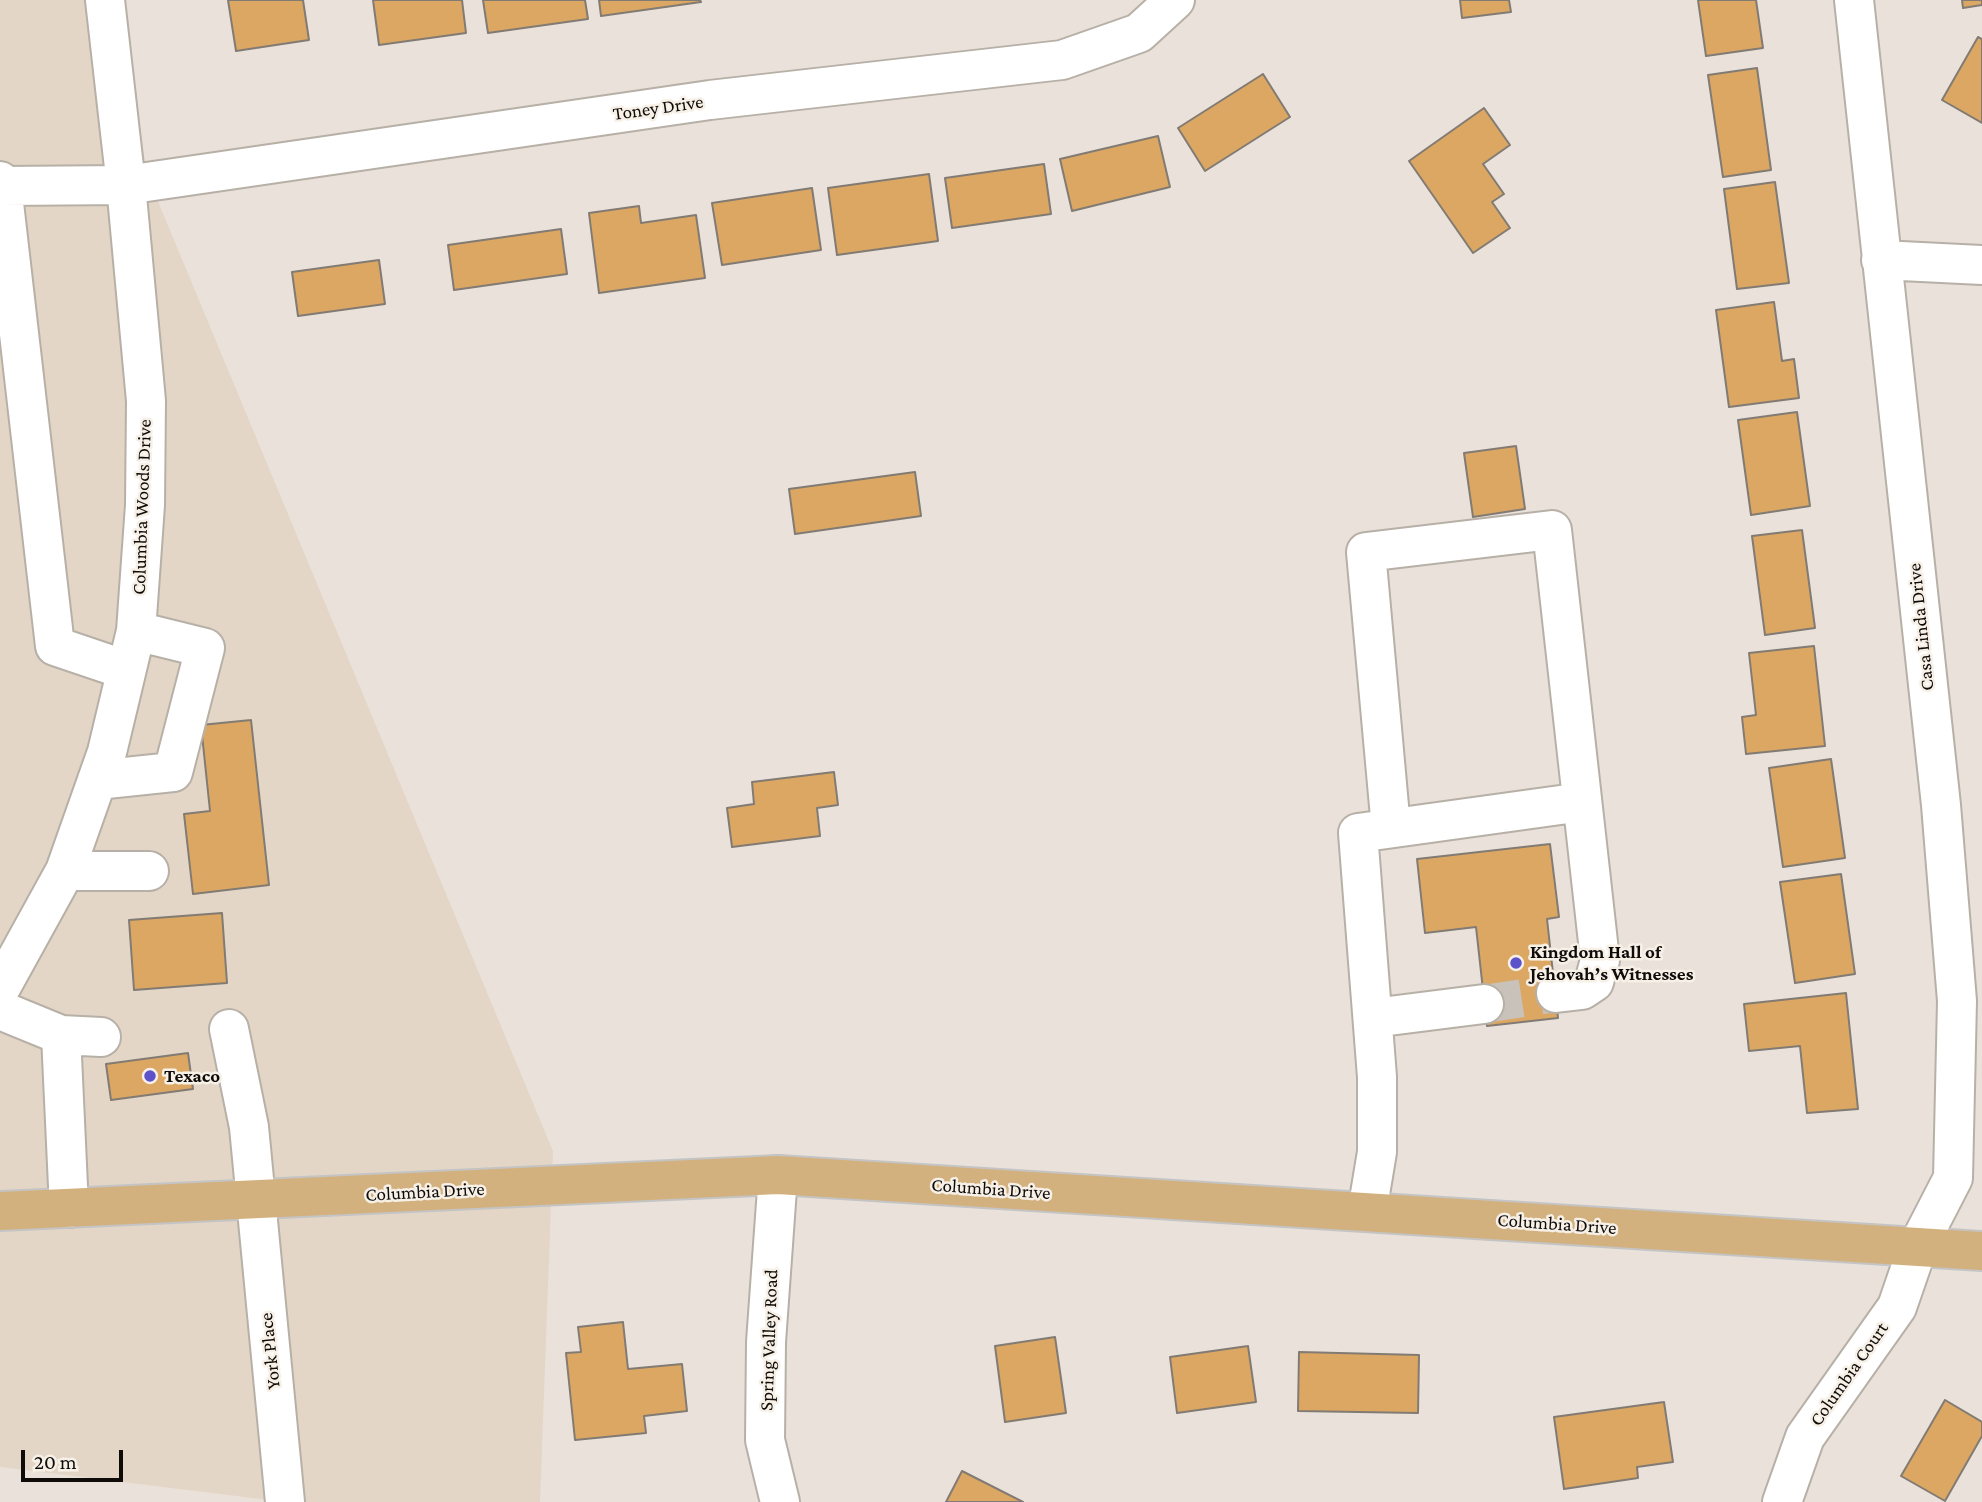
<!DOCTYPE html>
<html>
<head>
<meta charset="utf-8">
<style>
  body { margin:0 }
  #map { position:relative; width:1982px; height:1502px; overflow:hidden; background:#eae2da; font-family:"Crimson Pro",serif }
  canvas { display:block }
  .scale { position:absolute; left:21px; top:1450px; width:102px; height:32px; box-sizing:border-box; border:4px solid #0e0b09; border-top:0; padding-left:9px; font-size:21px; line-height:24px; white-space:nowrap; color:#0e0b09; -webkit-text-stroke:5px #f7f0e7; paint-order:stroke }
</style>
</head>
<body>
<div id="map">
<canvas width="1982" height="1502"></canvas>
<div class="scale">20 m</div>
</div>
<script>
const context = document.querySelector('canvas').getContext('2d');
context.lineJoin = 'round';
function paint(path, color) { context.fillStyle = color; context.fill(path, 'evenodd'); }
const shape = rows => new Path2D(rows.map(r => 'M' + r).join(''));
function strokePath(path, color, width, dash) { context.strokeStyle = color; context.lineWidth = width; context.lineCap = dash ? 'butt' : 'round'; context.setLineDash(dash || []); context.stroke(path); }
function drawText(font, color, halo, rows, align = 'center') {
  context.font = font + ' "Crimson Pro",serif'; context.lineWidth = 5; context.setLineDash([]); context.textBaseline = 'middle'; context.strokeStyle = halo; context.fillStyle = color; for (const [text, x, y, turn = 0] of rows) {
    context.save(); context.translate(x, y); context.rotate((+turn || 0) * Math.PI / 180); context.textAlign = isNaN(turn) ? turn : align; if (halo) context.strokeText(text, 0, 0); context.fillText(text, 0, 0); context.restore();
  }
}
paint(shape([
  [0,0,122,0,147,175,553,1151,540,1502,285,1502,0,1467]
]), '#e3d6c7');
const building = shape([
  [228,0,303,0,309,40,236,51,228,0],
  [373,0,462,0,466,33,379,45,373,0],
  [483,0,585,0,588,19,488,33,483,0],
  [599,0,700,0,701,2,601,16,599,0],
  [1460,0,1509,0,1511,12,1462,18,1460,0],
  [1698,0,1756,0,1763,48,1706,56,1698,0],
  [1962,0,1982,0,1982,5,1963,8,1962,0],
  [1978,37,1982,39,1982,123,1942,100,1978,37],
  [1757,68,1771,170,1723,177,1708,75,1757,68],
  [1263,74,1290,117,1205,171,1178,128,1263,74],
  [1484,108,1510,145,1483,164,1504,194,1492,202,1510,228,1473,253,1409,161,1484,108],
  [1158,136,1170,187,1072,211,1060,159,1158,136],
  [1044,164,1051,214,952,228,945,178,1044,164],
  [929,174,938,241,837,255,828,188,929,174],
  [1775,182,1789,283,1737,289,1724,189,1775,182],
  [812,188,821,250,722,265,712,203,812,188],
  [639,206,641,223,696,215,705,278,599,293,589,213,639,206],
  [561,229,567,274,454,290,448,245,561,229],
  [379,260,385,304,298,316,292,272,379,260],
  [1774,302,1782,361,1794,359,1799,398,1729,407,1716,310,1774,302],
  [1797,412,1810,506,1751,515,1738,420,1797,412],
  [1516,446,1525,509,1473,517,1464,453,1516,446],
  [915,472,921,516,795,534,789,489,915,472],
  [1802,530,1815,628,1765,635,1752,536,1802,530],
  [1814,646,1825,746,1746,754,1742,717,1756,715,1749,653,1814,646],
  [251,720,269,885,193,894,184,814,210,811,201,725,251,720],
  [1831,759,1845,858,1783,867,1769,768,1831,759],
  [834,772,838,805,817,808,820,836,732,847,727,808,754,804,752,782,834,772],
  [1550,844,1559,917,1547,919,1558,1018,1487,1026,1476,927,1425,933,1417,859,1550,844],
  [1841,874,1855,974,1795,983,1780,882,1841,874],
  [222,913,227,983,134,990,129,920,222,913],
  [1846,993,1858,1109,1807,1113,1800,1046,1749,1051,1744,1004,1846,993],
  [188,1053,193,1089,111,1100,106,1064,188,1053],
  [623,1322,628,1369,682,1364,687,1411,644,1416,646,1433,575,1440,566,1353,581,1352,578,1327,623,1322],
  [1055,1337,1066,1413,1005,1422,995,1346,1055,1337],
  [1248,1346,1256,1402,1177,1413,1170,1357,1248,1346],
  [1299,1352,1419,1355,1418,1413,1298,1411,1299,1352],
  [1945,1400,1982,1422,1982,1436,1945,1501,1901,1476,1945,1400],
  [1664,1402,1673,1462,1637,1467,1638,1478,1564,1489,1554,1417,1664,1402],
  [962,1471,1023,1502,946,1502,962,1471]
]);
paint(building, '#dca763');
strokePath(building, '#827b73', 2);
strokePath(shape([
  [1484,1004,1556,993]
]), '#c9c2bb', 38, [38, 19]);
const minor = shape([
  [0,181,2,186,55,646,126,670],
  [2,186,126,185,710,100,1062,60,1139,33,1175,0],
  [1881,260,1982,265],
  [97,780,173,772,205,648,136,631],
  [1391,828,1366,552,1552,530,1600,960,1594,982,1582,990,1556,993],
  [65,871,149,871],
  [0,989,65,871,107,752,136,631,145,505,146,401,126,185,105,0],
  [0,1010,61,1035,101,1037],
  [1373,1018,1484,1004],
  [229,1029,249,1127,285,1502],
  [61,1035,69,1208],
  [778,1175,766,1342,765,1440,780,1502],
  [1367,1212,1377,1152,1377,1077,1358,833,1582,802],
  [1782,1502,1805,1437,1897,1307,1918,1246,1953,1178,1957,1001,1941,805,1854,0]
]);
const major = shape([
  [0,1211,778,1175,1982,1251]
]);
strokePath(minor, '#b7b0a7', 42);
strokePath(major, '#c5c4c4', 42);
strokePath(minor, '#fff', 38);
strokePath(major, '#d3b17e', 38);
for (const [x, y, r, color] of [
  [1516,963,7,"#5d52ca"],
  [150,1076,7,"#5d52ca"]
]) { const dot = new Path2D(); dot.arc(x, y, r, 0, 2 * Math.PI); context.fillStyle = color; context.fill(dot); strokePath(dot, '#f7f0e7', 2.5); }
drawText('19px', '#0e0b09', '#f7f0e7', [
  ["Toney Drive",658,108,-8],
  ["Columbia Woods Drive",142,507,-88],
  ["Casa Linda Drive",1921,627,-96],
  ["Columbia Drive",991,1189,4],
  ["Columbia Drive",425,1192,-3],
  ["Columbia Drive",1557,1224,4],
  ["Spring Valley Road",769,1340,-88],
  ["York Place",270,1351,-96],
  ["Columbia Court",1849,1374,-55]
]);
drawText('bold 19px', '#0e0b09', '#f7f0e7', [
  ["Kingdom Hall of",1530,952],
  ["Jehovah’s Witnesses",1530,974],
  ["Texaco",164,1076]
], 'left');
</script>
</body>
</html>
